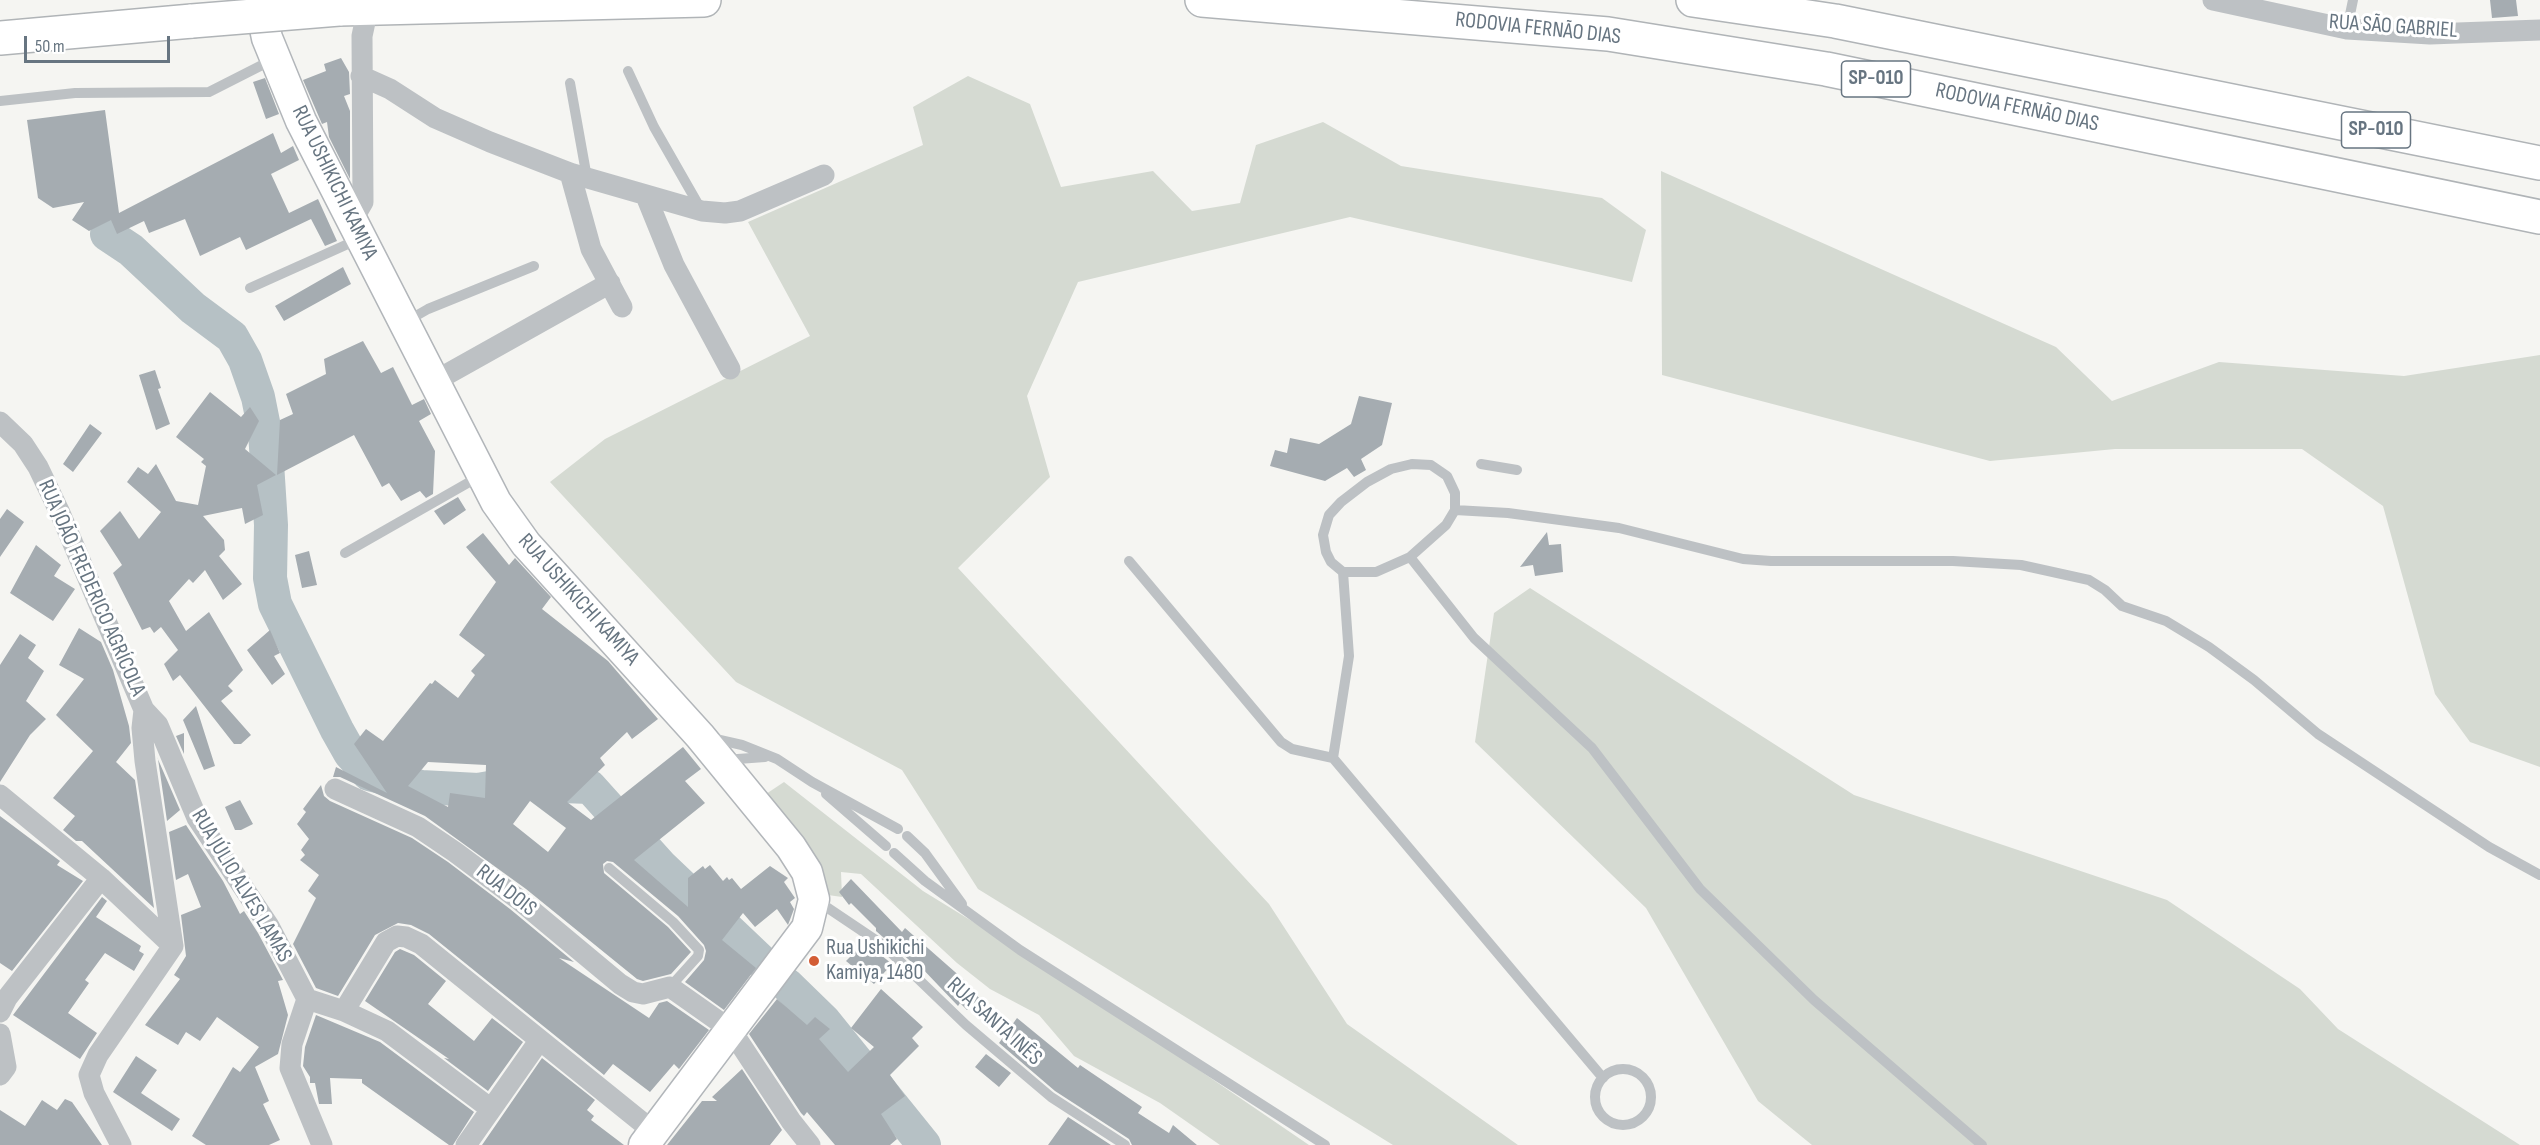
<!DOCTYPE html>
<html>
<head>
<meta charset="utf-8">
<style>
  body { margin:0 }
  #map { position:relative; width:2540px; height:1145px; overflow:hidden; background:#f5f5f2; font-family:"Sofia Sans Condensed",sans-serif }
  canvas { display:block }
  .scale { position:absolute; left:24px; top:36px; width:146px; height:27px; box-sizing:border-box; border:3px solid #677581; border-top:0; padding-left:8px; font-size:18px; line-height:21px; white-space:nowrap; color:#677581; -webkit-text-stroke:4px #fff; paint-order:stroke }
</style>
</head>
<body>
<div id="map">
<canvas width="2540" height="1145"></canvas>
<div class="scale">50 m</div>
</div>
<script>
const context = document.querySelector('canvas').getContext('2d');
context.lineJoin = 'round';
function paint(path, color) { context.fillStyle = color; context.fill(path, 'evenodd'); }
const shape = rows => new Path2D(rows.map(r => 'M' + r).join(''));
function strokePath(path, color, width, dash) { context.strokeStyle = color; context.lineWidth = width; context.lineCap = dash ? 'butt' : 'round'; context.setLineDash(dash || []); context.stroke(path); }
function drawText(font, color, halo, rows, align = 'center') {
  context.font = font + ' "Sofia Sans Condensed",sans-serif'; context.lineWidth = 6; context.setLineDash([]); context.textBaseline = 'middle'; context.strokeStyle = halo; context.fillStyle = color; for (const [text, x, y, turn = 0] of rows) {
    context.save(); context.translate(x, y); context.rotate((+turn || 0) * Math.PI / 180); context.textAlign = isNaN(turn) ? turn : align; if (halo) context.strokeText(text, 0, 0); context.fillText(text, 0, 0); context.restore();
  }
}
paint(shape([
  [968,76,1030,104,1061,187,1153,171,1192,211,1240,203,1256,145,1323,122,1401,166,1602,198,1646,230,1632,282,1350,217,1078,282,1027,396,1050,477,958,568,1269,904,1347,1024,1518,1145,1393,1145,978,889,902,770,736,682,550,482,605,439,810,336,748,222,923,145,913,107],
  [1661,171,2056,347,2112,401,2219,362,2404,376,2540,355,2540,767,2470,742,2435,694,2383,506,2302,449,2115,449,1990,461,1662,375],
  [1530,588,1854,795,2167,900,2300,989,2338,1029,2520,1145,1812,1145,1758,1101,1646,908,1475,742,1494,613],
  [784,782,923,891,1058,974,1309,1145,1220,1145,1160,1103,1074,1056,1039,1015,990,989,957,963,861,874,841,872,842,897,821,894,760,798]
]), '#d5dad2');
strokePath(shape([
  [107,234,131,250,193,308,232,337,245,360,258,397,265,432,271,525,270,578,275,604,337,730,350,753,369,774,421,787,478,790,529,781,562,786,590,787,661,866,761,961],
  [787,985,824,1021,924,1145]
]), '#b6c1c5', 34);
paint(shape([
  [2490,0,2516,0,2518,16,2492,18],
  [341,58,349,72,350,94,344,96,350,111,350,179,329,137,327,122,322,124,303,80,326,71,324,64],
  [265,78,279,114,266,119,253,82],
  [105,110,119,213,273,133,281,153,293,146,299,160,271,174,289,213,318,199,337,241,325,246,311,219,246,250,240,237,200,256,185,219,149,233,144,221,117,234,111,220,89,231,72,220,84,202,53,208,38,198,27,120],
  [343,267,351,284,284,321,275,306],
  [363,341,381,373,393,367,412,405,424,399,431,414,419,421,435,451,433,494,426,498,420,491,401,501,389,483,382,487,354,435,277,475,280,420,293,414,286,394,326,374,324,359],
  [155,370,161,388,158,389,170,424,156,430,139,375],
  [210,392,241,417,250,407,259,421,245,449,276,475,257,485,263,515,245,524,242,508,203,516,224,540,225,550,219,556,242,584,223,600,205,570,193,583,189,579,169,601,186,631,209,612,243,670,228,686,233,691,221,701,251,735,241,744,234,744,180,675,173,681,164,664,178,650,161,627,154,633,150,627,142,630,113,573,122,565,100,531,120,511,139,539,161,512,127,482,138,467,148,474,156,464,176,501,198,505,206,466,201,462,204,459,176,437],
  [1359,396,1392,403,1382,445,1361,459,1366,470,1354,477,1347,468,1325,481,1270,466,1275,450,1287,453,1290,438,1319,444,1351,424],
  [90,424,102,433,73,472,63,464],
  [458,497,466,510,444,525,434,511],
  [7,509,24,522,0,557,0,519],
  [1547,532,1549,545,1561,544,1563,572,1535,576,1533,565,1520,567],
  [483,533,509,565,515,558,551,597,542,609,608,661,658,719,632,739,627,732,600,758,605,765,567,802,591,820,683,747,701,769,685,781,705,803,634,860,688,907,688,878,703,866,705,869,710,865,723,881,727,877,729,880,732,878,741,889,770,866,788,878,784,882,795,898,790,902,794,909,788,925,777,909,755,927,743,913,722,940,756,968,724,1010,685,982,704,960,706,951,704,945,678,916,613,862,607,861,603,864,604,873,668,927,691,952,671,974,643,981,637,979,526,889,425,816,340,777,333,777,336,767,387,793,354,744,366,729,383,741,430,683,432,684,435,680,458,698,475,675,471,671,485,655,459,635,496,582,466,547],
  [428,762,486,765,485,798,450,793,448,807,408,786],
  [530,801,566,828,548,852,513,824],
  [36,545,61,565,54,576,75,589,53,621,10,593],
  [309,551,317,585,302,588,295,555],
  [79,628,101,642,113,670,129,726,131,743,116,762,135,780,154,908,82,841,76,841,63,830,75,816,53,798,93,751,56,715,84,679,59,665],
  [270,630,280,653,274,656,285,674,272,685,247,650],
  [20,634,36,645,28,658,44,671,26,701,46,719,30,735,0,782,0,665],
  [196,706,215,766,204,770,183,720],
  [184,733,184,754,176,736],
  [157,757,180,810,167,821,158,759],
  [321,785,324,796,330,801,412,838,448,862,510,909,574,962,559,958,649,1018,659,1003,667,1001,709,1030,679,1069,674,1064,650,1092,613,1064,604,1075,429,934,411,925,398,923,375,935,338,996,316,988,293,944,316,898,308,891,319,875,300,860,305,855,301,850,309,839,297,824,306,812,303,809],
  [240,800,253,824,241,830,235,830,225,807],
  [0,816,60,861,57,865,83,881,12,971,0,963],
  [186,825,223,881,240,914,244,911,258,933,283,980,278,981,288,1015,278,1054,255,1067,269,1101,263,1104,280,1140,269,1145,206,1145,192,1136,233,1067,240,1072,259,1047,217,1017,200,1041,186,1032,178,1045,145,1025,180,979,174,975,186,956,181,915,201,907,188,874,176,880,169,832],
  [851,879,902,932,905,928,963,979,979,998,967,1010,960,1003,958,1006,918,964,916,966,876,931,876,928,851,903,849,905,839,892],
  [102,897,107,901,96,917,141,946,139,951,144,954,134,971,105,953,85,980,89,983,68,1013,97,1033,80,1059,13,1015],
  [865,942,892,964,874,984,846,961],
  [400,949,414,955,446,981,428,1004,474,1041,492,1018,523,1042,488,1091,444,1058,449,1059,365,1001,395,952],
  [881,989,923,1027,912,1038,919,1046,890,1075,905,1096,881,1114,897,1139,890,1145,835,1145,807,1112,804,1116,801,1113,749,1034,777,999,807,1025,815,1017,830,1029,819,1039,848,1072,874,1047,851,1028],
  [316,1015,380,1042,474,1112,453,1145,449,1145,362,1083,362,1079,330,1078,332,1104,319,1104,315,1083,310,1083,310,1077,303,1066,305,1047],
  [1017,1018,1078,1068,1080,1065,1142,1107,1138,1113,1169,1133,1173,1125,1197,1145,1132,1145,1129,1139,1055,1091,999,1043],
  [986,1054,1011,1073,999,1087,975,1067],
  [136,1056,157,1070,141,1093,180,1119,172,1131,113,1092],
  [542,1058,595,1100,587,1110,594,1116,591,1120,624,1145,482,1145],
  [742,1069,782,1130,770,1145,667,1145,702,1101,717,1101,712,1097],
  [65,1099,72,1102,102,1145,0,1145,0,1110,25,1126,42,1100,57,1110],
  [1068,1117,1111,1145,1048,1145]
]), '#a5acb1');
const secondary = shape([
  [259,0,267,38,301,121,496,502,526,544,700,736,791,847,807,872,814,899,807,928,644,1145]
]);
const highway = shape([
  [1202,0,1608,34,1826,69,2540,217],
  [1693,0,1835,21,2540,163],
  [339,9,704,0],
  [0,38,192,21]
]);
strokePath(secondary, '#b2b6ba', 33);
strokePath(highway, '#b0b4b7', 36);
strokePath(shape([
  [2347,29,2353,0],
  [628,71,654,127,702,211],
  [570,83,587,178],
  [0,101,75,93,209,92,274,59],
  [250,288,359,239],
  [407,321,428,309,534,266],
  [1412,464,1431,465,1447,476,1455,493,1455,510,1446,525,1410,557,1376,572,1343,572,1331,562,1326,552,1323,535,1329,515,1341,502,1367,482,1391,469,1412,464],
  [1481,464,1517,470],
  [1455,510,1508,513,1619,528,1743,559,1771,561,1953,561,2021,565,2089,580,2105,590,2122,606,2166,621,2209,647,2254,680,2318,734,2489,847,2540,875],
  [345,553,480,476],
  [1410,557,1474,638,1592,748,1700,889,1814,1000,1982,1145],
  [1129,561,1281,742,1292,749,1333,758,1603,1078],
  [711,738,742,745,777,759,812,782,898,829],
  [1333,758,1349,656,1343,572],
  [724,760,765,757],
  [826,794,886,846],
  [907,836,925,853,962,904],
  [894,853,925,881,1020,950,1325,1145],
  [609,868,673,922,699,950,698,956,670,987],
  [816,900,883,945,966,1025,1051,1097,1125,1145],
  '1595 1097a28 28 0 1 1 56 0a28 28 0 1 1-56 0Z'
]), '#bdc1c4', 10);
strokePath(shape([
  [2213,0,2347,29,2430,34,2540,30],
  [361,76,390,89,435,118,490,142,570,173,702,211,725,213,740,211,824,175],
  [570,173,591,249,622,307],
  [646,196,674,265,730,369],
  [352,221,363,202,362,36,368,8],
  [435,381,610,283],
  [0,422,23,444,38,467,60,513,144,710,142,728,145,761,173,946],
  [144,710,158,725,197,818,269,926,307,999,344,1011,386,942,397,936,406,937,421,944,654,1132],
  [335,789,418,827,455,852,518,899,620,984,633,992,643,994,670,987,731,1030,791,1121,810,1145],
  [0,795,101,878,173,946],
  [307,999,292,1044,290,1068,322,1145],
  [344,1011,387,1031,491,1109],
  [0,1012,7,998,101,878],
  [0,1034,6,1067,0,1075],
  [121,1145,94,1093,89,1075,98,1055,173,946],
  [466,1145,539,1041]
]), '#bdc1c4', 21);
strokePath(secondary, '#fff', 30);
strokePath(highway, '#fff', 33);
const highwayBridge = shape([
  [192,21,339,9]
]);
strokePath(highwayBridge, '#b0b4b7', 36, []);
strokePath(highwayBridge, '#fff', 33);
for (const [x, y, r, color] of [
  [814,961,6,"#d35d35"]
]) { const dot = new Path2D(); dot.arc(x, y, r, 0, 2 * Math.PI); context.fillStyle = color; context.fill(dot); strokePath(dot, '#fff', 2); }
for (const [x, y, w] of [
  [1876,79,69],
  [2376,130,69]
]) { const box = new Path2D(); box.roundRect(x - w / 2, y - 18, w, 36, 4.5); context.fillStyle = '#fff'; context.fill(box); strokePath(box, '#677581', 1.5); }
drawText('bold 21px', '#677581', null, [
  ["SP-010",1876,79],
  ["SP-010",2376,130]
]);
drawText('22px', '#677581', '#fff', [
  ["RUA SÃO GABRIEL",2393,27,4],
  ["RODOVIA FERNÃO DIAS",1538,29,6],
  ["RODOVIA FERNÃO DIAS",2017,108,12],
  ["RUA USHIKICHI KAMIYA",334,183,64],
  ["RUA JOÃO FREDERICO AGRÍCOLA",91,588,66],
  ["RUA USHIKICHI KAMIYA",578,600,48],
  ["RUA JÚLIO ALVES LAMAS",241,886,59],
  ["RUA DOIS",506,891,38],
  ["RUA SANTA INÊS",994,1022,42]
]);
drawText('22px', '#677581', '#fff', [
  ["Rua Ushikichi",826,948],
  ["Kamiya, 1480",826,973]
], 'left');
</script>
</body>
</html>
